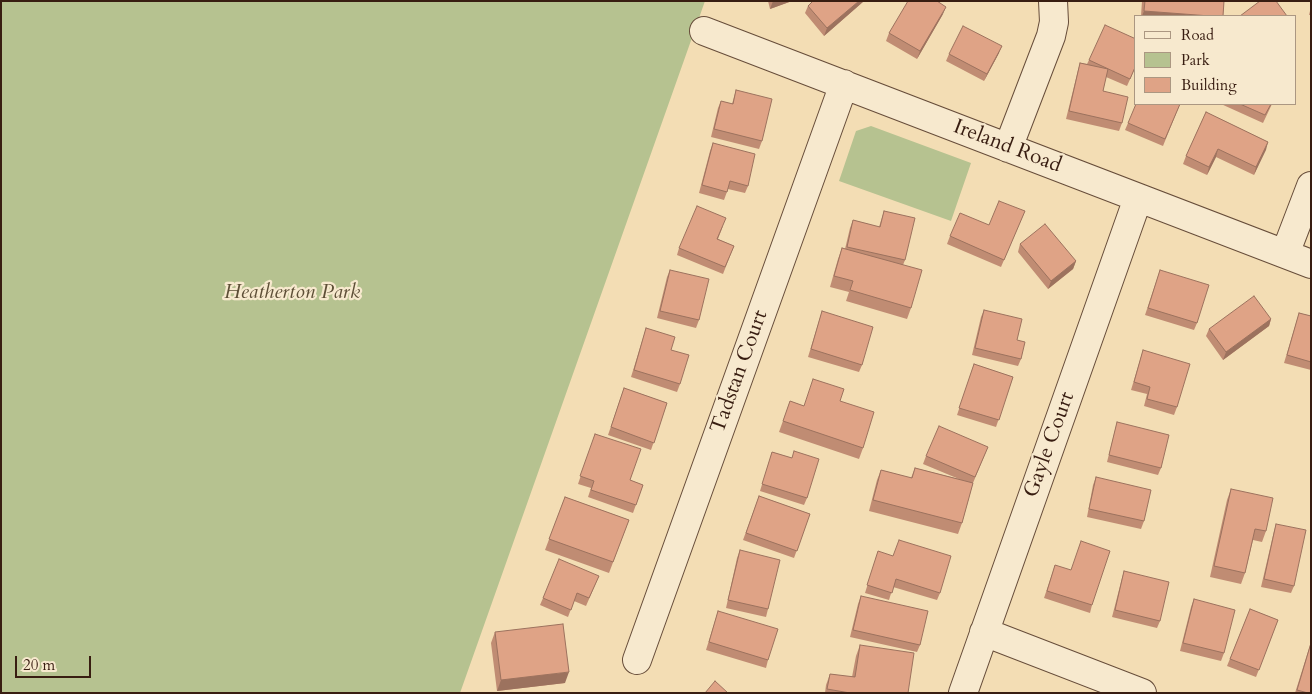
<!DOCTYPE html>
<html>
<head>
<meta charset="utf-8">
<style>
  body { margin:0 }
  #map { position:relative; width:1312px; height:694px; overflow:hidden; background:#f3ddb4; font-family:Cardo,serif }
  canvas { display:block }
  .frame { position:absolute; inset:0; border:2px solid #381d11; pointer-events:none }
  .legend { position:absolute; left:1134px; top:15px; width:162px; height:90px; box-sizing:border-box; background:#f7e9ce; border:1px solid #ab9782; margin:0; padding:6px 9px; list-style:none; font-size:15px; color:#381d11 }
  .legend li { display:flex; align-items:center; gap:10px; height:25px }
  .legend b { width:25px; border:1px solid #ab9782 }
  .scale { position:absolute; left:15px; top:656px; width:76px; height:22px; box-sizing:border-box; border:2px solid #381d11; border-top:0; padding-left:6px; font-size:15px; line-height:18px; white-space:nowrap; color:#381d11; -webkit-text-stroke:4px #f7e9ce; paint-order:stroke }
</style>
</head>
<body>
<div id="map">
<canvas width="1312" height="694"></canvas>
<div class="frame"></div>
<ul class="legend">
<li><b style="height:6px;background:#f7e9ce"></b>Road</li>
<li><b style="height:14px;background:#b6c290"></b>Park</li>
<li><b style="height:14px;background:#dfa386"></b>Building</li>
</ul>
<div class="scale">20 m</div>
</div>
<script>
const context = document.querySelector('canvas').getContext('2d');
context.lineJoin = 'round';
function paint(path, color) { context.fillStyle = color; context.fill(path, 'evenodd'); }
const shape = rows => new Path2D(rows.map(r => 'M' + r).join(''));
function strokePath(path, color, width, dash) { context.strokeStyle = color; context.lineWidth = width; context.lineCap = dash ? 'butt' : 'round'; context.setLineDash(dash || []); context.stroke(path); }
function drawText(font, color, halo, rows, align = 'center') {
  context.font = font + ' Cardo,serif'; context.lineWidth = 4.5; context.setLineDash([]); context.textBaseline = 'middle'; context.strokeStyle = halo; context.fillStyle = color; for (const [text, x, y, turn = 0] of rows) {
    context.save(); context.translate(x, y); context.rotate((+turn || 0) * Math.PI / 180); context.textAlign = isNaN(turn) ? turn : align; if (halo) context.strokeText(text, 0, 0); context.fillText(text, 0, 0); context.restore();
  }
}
paint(shape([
  [1,1,705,1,460,693,1,693],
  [871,126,971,163,951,221,839,181,856,131]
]), '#b6c290');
const street = shape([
  [704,31,1311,264],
  [1008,148,1051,36,1054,22,1053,1],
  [1285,254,1311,186],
  [984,632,1142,693],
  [637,660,844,84],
  [963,693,1138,198]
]);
strokePath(street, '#674d3a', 30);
strokePath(street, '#f7e9ce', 28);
paint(shape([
  [768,1,792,1,770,9],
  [813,1,864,1,824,36,805,13,808,6],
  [1142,1,1224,1,1223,16,1141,16],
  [1311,7,1311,15,1309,15],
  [943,14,917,59,886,41,889,33],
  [1136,39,1136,66,1127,86,1106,77,1103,91,1122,123,1119,131,1066,119,1078,70,1080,63,1087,64,1089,60],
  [999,53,984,81,946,61,949,54],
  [736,90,762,141,759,149,711,137,718,108,721,101,732,104],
  [1180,104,1163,146,1125,130,1128,123],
  [1221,104,1272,104,1263,123],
  [1206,112,1268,142,1254,175,1216,157,1207,175,1183,164,1186,156],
  [713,143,748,186,745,193,728,189,724,200,699,193,710,151],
  [884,211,905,260,903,265,911,308,907,319,846,301,849,292,830,287,838,259,842,248,845,249,850,228,853,220,879,227],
  [1025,211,1001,267,947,244,950,236,989,225],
  [723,226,718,239,734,246,723,274,677,255,679,248],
  [1020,244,1076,261,1073,269,1048,289,1018,252],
  [670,270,699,320,696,328,657,318,667,277],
  [1160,270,1197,323,1194,330,1145,315],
  [984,310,1021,359,1018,366,972,355,981,317],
  [822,311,862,365,859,372,808,357],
  [1299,313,1311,316,1311,370,1284,363],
  [1271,319,1269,326,1223,360,1206,336,1209,329],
  [646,328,671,350,680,384,677,392,631,377],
  [1143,350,1177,407,1174,415,1144,406,1147,394,1131,390],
  [974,364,1013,377,996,427,957,415],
  [624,388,667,403,651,450,608,435],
  [790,401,804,406,840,401,863,448,859,459,779,432],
  [1117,422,1161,468,1158,475,1107,462],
  [595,434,630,480,643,485,633,513,588,497,591,488,578,484],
  [988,447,973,483,962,523,958,534,869,511,877,480,881,470,911,478,915,468,959,479,923,464,926,456],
  [772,452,792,458,807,498,804,505,760,491],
  [1096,477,1144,521,1141,529,1087,517,1093,485],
  [1231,489,1266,531,1262,542,1253,540,1245,573,1241,584,1210,577,1227,500],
  [759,496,810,514,794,558,743,540],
  [565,497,629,520,609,573,545,550],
  [1276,524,1294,586,1291,593,1261,587,1274,531],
  [740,550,768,609,766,617,726,608,737,558],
  [878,551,940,593,937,600,893,587,889,600,865,593],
  [1055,565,1092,605,1090,613,1044,598],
  [1124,571,1160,621,1157,628,1112,617,1122,578],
  [599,576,586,606,574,601,568,617,540,605,543,598],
  [861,596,920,645,917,652,850,637,858,604],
  [1194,599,1224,653,1221,661,1180,651,1191,607],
  [1250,609,1278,620,1256,677,1227,666],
  [718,611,768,660,766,668,706,650],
  [495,632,565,683,497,691,491,643],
  [1311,642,1311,693,1295,693],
  [860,645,908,693,825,693,826,685,830,674,852,677,856,656]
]), '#c08c73');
paint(shape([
  [773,1,792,1,770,9],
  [859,1,864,1,824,36,827,28],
  [946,7,943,14,917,59,920,51],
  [1144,11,1210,16,1142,16],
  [1002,46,999,53,984,81,987,74],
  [1268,142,1266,150,1254,175,1256,167],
  [1218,149,1216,157,1207,175,1209,167],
  [1076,261,1073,269,1048,289,1051,281],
  [1271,319,1269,326,1223,360,1226,352],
  [569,672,565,683,497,691,501,680]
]), '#9c725e');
const building = shape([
  [813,1,859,1,827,28,808,6,813,1],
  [908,1,937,1,946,7,920,51,889,33,908,1],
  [1145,1,1224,1,1223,16,1210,16,1144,11,1145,1],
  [1260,1,1276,1,1287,16,1240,16,1260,1],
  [1105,25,1136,39,1136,65,1130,79,1089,60,1105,25],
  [963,26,1002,46,987,74,949,54,963,26],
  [1080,63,1108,69,1103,91,1128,97,1122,123,1069,111,1080,63],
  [736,90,772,99,762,141,714,129,721,101,733,104,736,90],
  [1136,104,1180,104,1165,139,1128,123,1136,104],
  [1240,104,1271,104,1265,115,1240,104],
  [1206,112,1268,142,1256,167,1218,149,1209,167,1186,156,1206,112],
  [713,143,755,154,748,186,730,181,727,192,702,185,713,143],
  [999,201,1025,211,1004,260,950,236,960,213,989,225,999,201],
  [697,206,726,218,717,239,734,246,725,267,679,248,697,206],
  [884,211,915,218,905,260,847,247,853,220,880,227,884,211],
  [1045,224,1076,261,1051,281,1020,244,1045,224],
  [842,248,922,270,911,308,850,290,853,281,834,276,842,248],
  [670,270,709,279,699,320,660,311,670,270],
  [1160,270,1209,285,1197,323,1148,308,1160,270],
  [1254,296,1271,319,1226,352,1209,329,1254,296],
  [984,310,1022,319,1017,340,1025,342,1021,359,975,348,984,310],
  [822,311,873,327,862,365,811,349,822,311],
  [1299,313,1311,316,1311,362,1287,355,1299,313],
  [646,328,675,337,671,350,689,355,680,384,634,370,646,328],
  [1143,350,1190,364,1177,407,1147,399,1150,387,1134,382,1143,350],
  [974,364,1013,377,999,420,959,408,974,364],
  [813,379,844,389,840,401,874,412,863,448,783,421,790,401,804,406,813,379],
  [624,388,667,403,654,443,611,427,624,388],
  [1117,422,1169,435,1161,468,1109,455,1117,422],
  [939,426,988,447,975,477,926,456,939,426],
  [595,434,641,449,630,480,643,485,636,505,591,490,594,481,580,476,595,434],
  [794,451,819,459,807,498,762,484,772,452,792,458,794,451],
  [915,468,973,483,962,523,873,500,881,470,912,478,915,468],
  [1096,477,1151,490,1144,521,1089,509,1096,477],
  [1231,489,1273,498,1266,531,1255,529,1245,573,1214,566,1231,489],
  [759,496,810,514,797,551,746,533,759,496],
  [565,497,629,520,613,562,549,539,565,497],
  [1276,524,1306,530,1294,586,1264,579,1276,524],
  [899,540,951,556,940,593,896,579,892,593,867,585,878,551,893,556,899,540],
  [1081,541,1110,551,1092,605,1047,591,1055,565,1071,570,1081,541],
  [740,550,780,560,768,609,728,600,740,550],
  [559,559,599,576,589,598,577,593,571,610,543,598,559,559],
  [1124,571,1169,582,1160,621,1115,610,1124,571],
  [861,596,928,611,920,645,853,630,861,596],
  [1194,599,1235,610,1224,653,1183,643,1194,599],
  [1250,609,1278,620,1259,670,1230,659,1250,609],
  [718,611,778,629,768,660,709,642,718,611],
  [563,624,569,672,501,680,495,632,563,624],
  [1311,643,1311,693,1308,693,1297,690,1311,643],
  [860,645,914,653,908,693,850,693,827,689,830,674,855,677,860,645],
  [715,681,728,693,705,693,715,681]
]);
paint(building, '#dfa386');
strokePath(building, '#9c725e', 1);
drawText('21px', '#381d11', '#f7e9ce', [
  ["Ireland Road",1007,147,21],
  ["Tadstan Court",740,372,-70],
  ["Gayle Court",1050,445,-70]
]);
drawText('italic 21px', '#5e4f37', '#f7e9ce', [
  ["Heatherton Park",292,293]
]);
</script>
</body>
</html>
